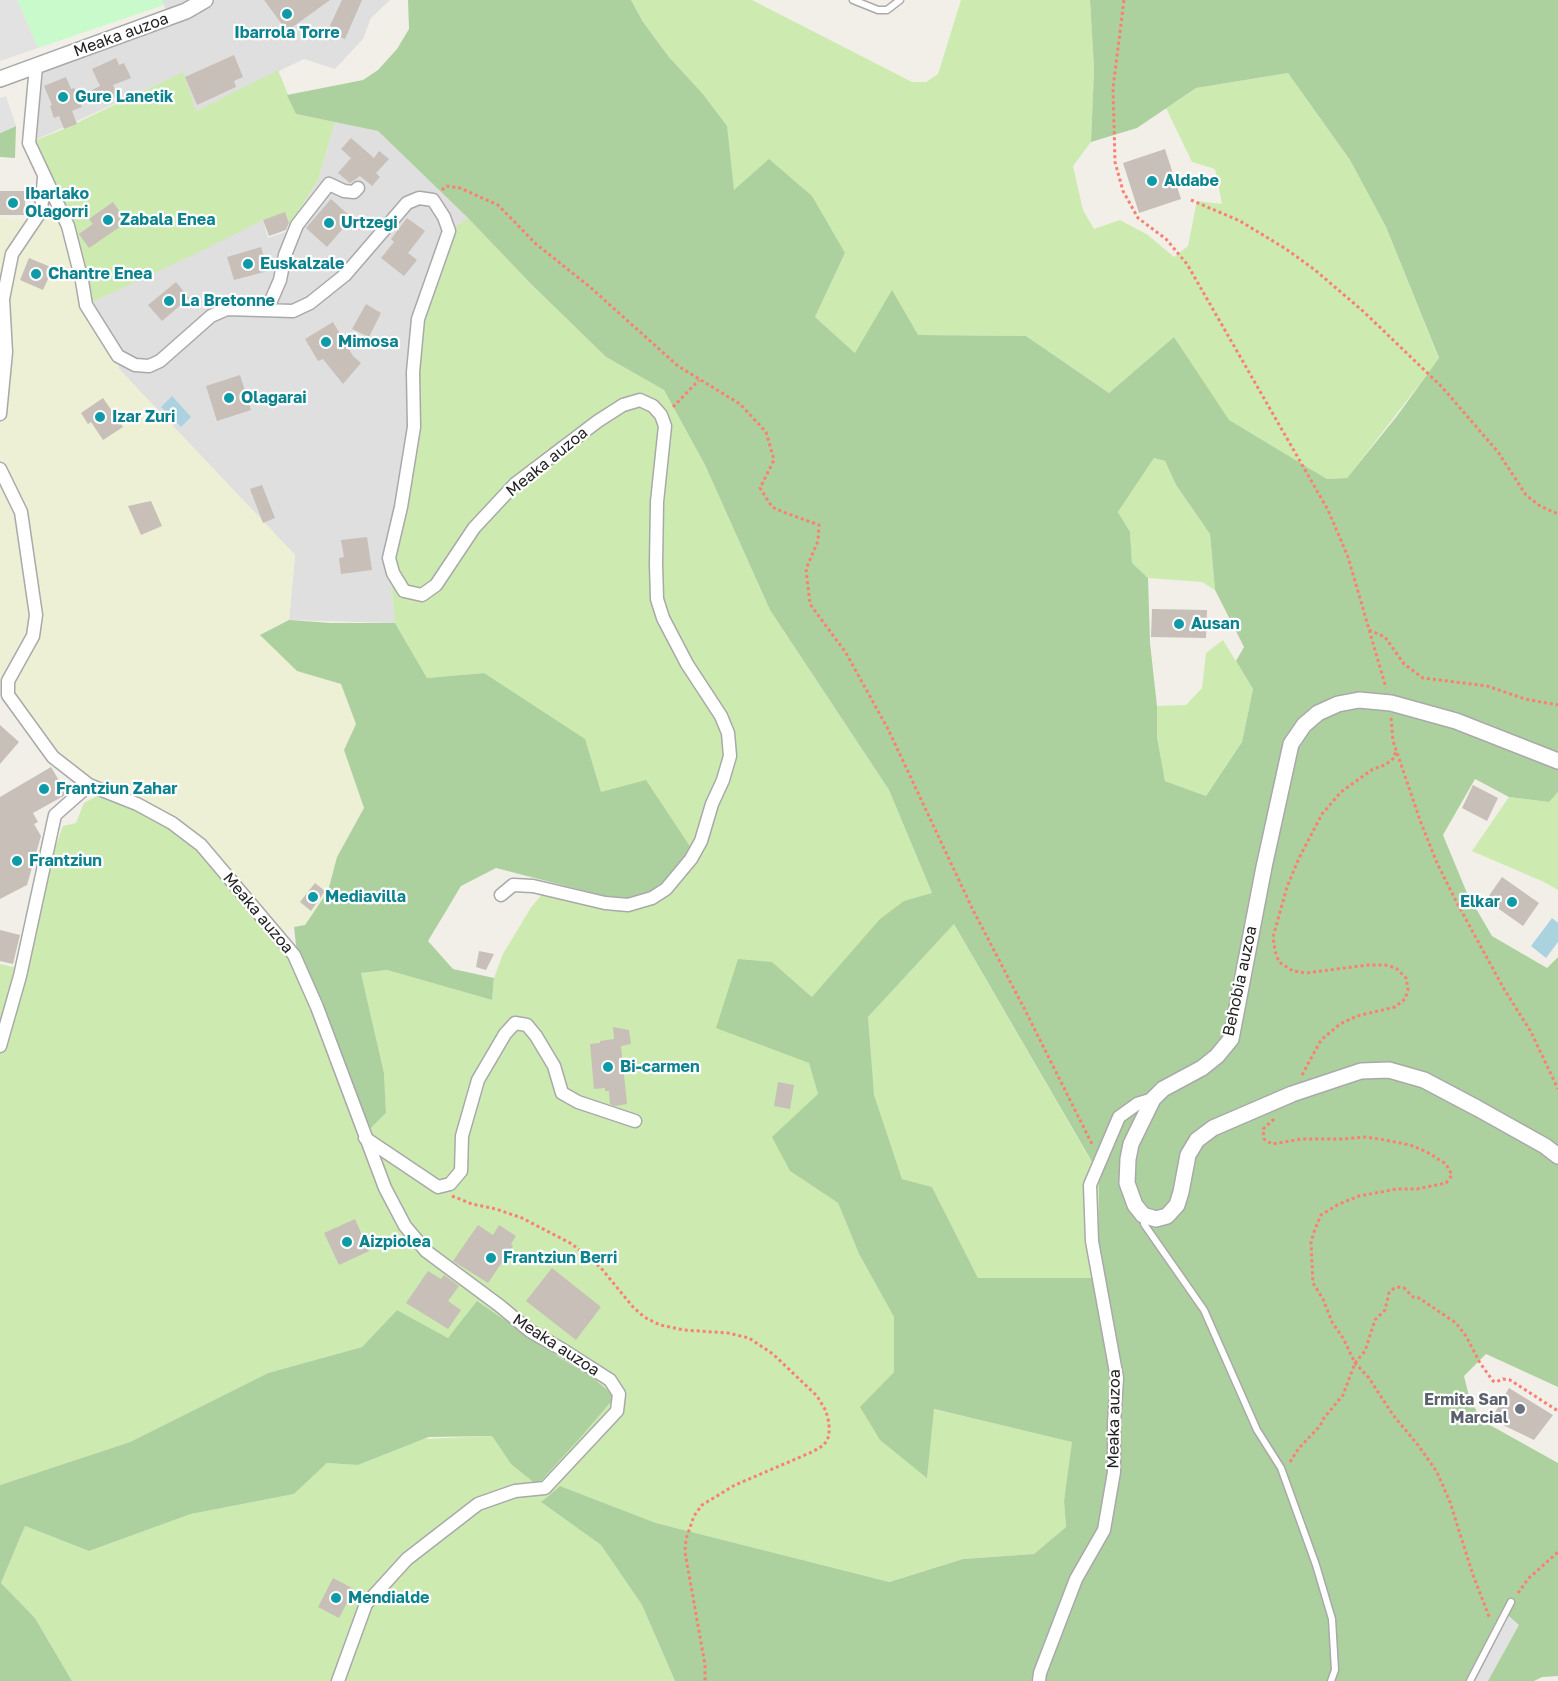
<!DOCTYPE html>
<html>
<head>
<meta charset="utf-8">
<style>
  body { margin:0 }
  canvas { display:block; background:#f2efe9 }
</style>
</head>
<body>
<canvas width="1558" height="1681"></canvas>
<script>
const context = document.querySelector('canvas').getContext('2d');
context.lineJoin = 'round';
function paint(path, color) { context.fillStyle = color; context.fill(path, 'evenodd'); }
const shape = rows => new Path2D(rows.map(r => 'M' + r).join(''));
function strokePath(path, color, width, dash) { context.strokeStyle = color; context.lineWidth = width; context.lineCap = dash ? 'butt' : 'round'; context.setLineDash(dash || []); context.stroke(path); }
function drawText(font, color, halo, rows, align = 'center') {
  context.font = font + ' "Golos Text",sans-serif'; context.lineWidth = 4.5; context.setLineDash([]); context.textBaseline = 'middle'; context.strokeStyle = halo; context.fillStyle = color; for (const [text, x, y, turn = 0] of rows) {
    context.save(); context.translate(x, y); context.rotate((+turn || 0) * Math.PI / 180); context.textAlign = isNaN(turn) ? turn : align; if (halo) context.strokeText(text, 0, 0); context.fillText(text, 0, 0); context.restore();
  }
}
paint(shape([
  [162,0,390,0,371,18,363,39,335,69,304,59,196,111,182,73,29,143,36,66,168,17],
  [335,122,378,131,468,218,449,231,414,427,389,558,395,623,289,620,295,555,119,369,118,355,86,305,263,220,268,238,291,230,295,217,318,180]
]), '#e0dfdf');
paint(shape([
  [51,206,68,226,86,305,118,356,119,369,295,555,289,620,261,635,297,670,341,684,356,724,344,750,364,808,337,857,328,891,323,899,305,925,294,927,285,935,205,846,85,778,55,755,8,695,7,681,0,687,0,217,27,221]
]), '#eef0d5');
paint(shape([
  [631,0,752,0,912,82,926,82,938,74,961,0,1090,0,1094,69,1091,142,1073,166,1083,210,1094,229,1120,220,1148,235,1174,257,1188,246,1197,201,1222,204,1215,169,1192,162,1166,108,1196,88,1288,73,1350,160,1386,227,1439,359,1347,478,1327,479,1228,420,1174,337,1109,393,1026,336,918,335,856,354,815,317,845,253,734,191,702,93,669,57,643,22],
  [278,70,296,114,335,122,318,180,295,217,291,228,285,213,263,220,191,256,86,305,68,226,29,143,64,129,183,72,196,111],
  [468,218,530,283,606,357,664,390,705,465,770,610,889,790,932,893,812,997,772,962,809,1062,818,1094,790,1171,838,1203,859,1254,894,1317,894,1372,861,1407,927,1477,933,1409,1073,1442,1064,1501,1066,1527,1034,1554,963,1559,888,1582,656,1523,560,1486,541,1502,601,1545,642,1605,675,1681,72,1681,35,1618,1,1583,25,1526,89,1551,191,1514,294,1494,327,1463,358,1465,424,1439,492,1436,511,1464,592,1377,557,1356,448,1338,397,1310,362,1347,268,1373,130,1442,0,1485,0,964,26,970,51,859,63,826,76,823,84,803,97,796,136,808,171,826,199,851,291,955,362,1137,386,1113,384,1073,361,973,387,970,492,1000,494,978,503,954,530,909,543,893,652,902,601,793,484,673,427,678,395,623,389,558,414,427,418,319,449,231],
  [1154,458,1165,461,1176,485,1210,534,1215,590,1202,582,1148,578,1132,563,1130,532,1118,512],
  [1223,640,1253,689,1242,742,1206,796,1165,781,1157,737,1157,706,1186,705,1202,688,1206,653],
  [1558,792,1558,890,1544,882,1472,851,1509,797,1549,802],
  [954,924,1099,1175,1098,1278,978,1278,932,1187,902,1179,873,1095,868,1017]
]), '#cdebb0');
paint(shape([
  [408,0,631,0,643,22,669,57,702,93,727,126,734,190,769,159,812,196,845,253,815,317,855,353,892,290,918,335,1026,336,1109,393,1174,337,1229,420,1327,479,1347,478,1397,416,1439,358,1386,227,1350,160,1288,73,1196,88,1137,128,1091,142,1094,69,1090,0,1558,0,1558,792,1549,802,1509,797,1475,779,1443,835,1467,893,1492,936,1547,968,1558,957,1558,1387,1486,1354,1464,1376,1469,1396,1481,1420,1558,1463,1558,1676,1542,1677,1534,1681,675,1681,642,1605,601,1545,541,1502,560,1486,656,1523,889,1582,963,1559,1034,1554,1066,1527,1064,1501,1072,1442,934,1409,927,1478,880,1440,860,1407,894,1372,894,1317,859,1254,838,1203,790,1171,772,1137,818,1094,809,1063,716,1028,738,959,772,962,812,997,880,919,904,901,932,893,889,790,770,610,705,465,664,390,606,357,530,283,468,218,378,131,296,114,287,95,363,80,378,70,397,49,409,29],
  [1154,458,1165,461,1176,485,1210,534,1215,590,1244,647,1236,661,1253,689,1242,742,1206,796,1165,781,1157,737,1157,706,1150,643,1148,578,1132,563,1130,532,1118,512],
  [954,924,1099,1174,1098,1278,978,1278,932,1187,902,1179,874,1095,868,1017],
  [16,126,15,158,0,157,0,133],
  [289,620,331,623,395,623,427,678,484,673,585,739,601,792,646,780,691,848,685,858,667,881,646,895,620,900,496,868,461,886,428,941,453,969,494,978,492,1000,387,970,361,973,384,1073,386,1113,370,1129,297,954,294,927,305,925,328,891,337,857,364,808,344,750,356,724,341,684,297,671,260,635],
  [477,1301,557,1356,592,1377,615,1397,580,1438,537,1485,511,1464,492,1436,429,1437,358,1465,327,1463,294,1494,191,1514,89,1551,25,1526,1,1583,35,1618,72,1681,0,1681,0,1485,130,1442,268,1373,362,1347,397,1310,448,1338]
]), '#add19e');
paint(shape([
  [17,0,162,0,164,5,38,48]
]), '#c8facc');
paint(shape([
  [0,0,17,0,38,48,0,61],
  [6,96,16,126,0,133,0,98],
  [1504,1615,1509,1616,1519,1625,1488,1681,1470,1681]
]), '#e2e2e2');
paint(shape([
  [172,396,191,417,181,427,161,407],
  [1552,918,1558,923,1558,942,1546,958,1531,946]
]), '#aad3df');
paint(shape([
  [264,0,330,0,287,31],
  [342,0,362,0,345,39,327,32],
  [234,55,243,77,234,81,236,87,197,105,185,77],
  [116,58,119,65,124,63,131,78,113,85,118,96,98,105,92,90,100,86,92,69],
  [66,77,71,89,74,88,82,107,72,111,77,124,64,129,59,116,54,118,50,106,52,105,44,86],
  [351,138,374,158,379,151,389,159,376,173,380,177,372,186,360,176,350,183,338,173,351,158,341,149],
  [1165,149,1181,199,1139,213,1123,163],
  [0,191,25,191,25,215,0,215],
  [331,199,352,218,327,247,306,228],
  [113,202,127,222,89,248,79,234,93,224,89,219],
  [285,212,289,223,286,230,269,236,263,220],
  [407,218,425,231,408,253,417,260,404,276,381,258,394,242,391,239],
  [261,247,268,271,234,280,227,257],
  [29,258,53,268,43,290,20,280],
  [176,282,189,298,162,321,148,305],
  [366,304,381,313,369,337,352,329],
  [333,322,353,356,361,363,343,384,323,359,318,361,305,339],
  [240,375,251,410,217,421,206,386],
  [103,398,123,427,103,440,91,422,88,424,81,413],
  [262,485,275,518,263,523,250,489],
  [151,501,162,526,141,535,128,506],
  [367,537,372,570,341,574,339,558,344,557,341,540],
  [1152,609,1207,610,1206,638,1151,637],
  [0,725,19,742,0,764],
  [51,767,67,794,33,813,38,822,34,824,41,836,27,885,0,899,0,797],
  [1473,785,1498,798,1487,821,1462,808],
  [1502,877,1539,903,1523,926,1486,900],
  [315,883,325,891,311,911,300,902],
  [0,930,20,935,13,964,0,961],
  [479,951,494,954,486,970,476,967],
  [613,1027,629,1030,631,1044,621,1046,627,1104,615,1106,610,1104,609,1091,605,1091,605,1088,594,1089,590,1044,600,1043,600,1041,614,1039],
  [778,1082,794,1085,790,1109,774,1106],
  [355,1219,369,1251,339,1265,324,1233],
  [478,1225,493,1235,499,1225,516,1236,511,1244,513,1246,488,1283,453,1261],
  [552,1268,601,1307,576,1340,526,1301],
  [428,1271,441,1279,444,1275,459,1286,448,1301,461,1310,448,1329,406,1303],
  [1509,1388,1553,1415,1534,1440,1505,1426,1493,1416],
  [333,1578,354,1589,339,1618,318,1607]
]), '#c7bfb8');
const service = shape([
  [853,0,878,10,887,10,900,0],
  [1144,1218,1144,1224,1204,1310,1257,1430,1281,1468,1316,1565,1332,1619,1335,1670,1331,1681],
  [1470,1681,1511,1602]
]);
const minor = shape([
  [36,66,29,143,68,226,82,281,86,305,118,356,135,365,149,366,160,361,211,316,227,309,293,311,310,303,345,275,407,203,419,198,433,200,444,217,449,231,418,319,413,372,414,427,401,507,389,558,393,573,404,591,422,595,436,585,474,528,515,484,598,421,623,405,640,400,653,406,661,415,665,426,657,502,656,564,657,599,663,618,687,664,721,716,728,733,730,756,723,780,712,804,701,841,691,859,666,889,652,898,628,905,605,903,533,886,513,885,501,895],
  [267,310,280,280,285,255,297,225,329,184,344,191,354,192,358,188],
  [0,414,6,352,3,299,12,254,41,211,44,178],
  [0,469,21,512,36,615,33,636,8,681,8,695,53,757,89,785,55,815,20,976,0,1046],
  [89,785,137,804,172,823,201,845,294,955,317,1007,385,1188,405,1226,426,1251,500,1306,530,1331,563,1350,610,1380,619,1394,617,1411,545,1488,515,1491,478,1504,407,1559,366,1604,338,1681],
  [365,1138,438,1187,450,1184,461,1171,462,1136,478,1080,505,1034,515,1023,527,1025,536,1036,554,1066,562,1093,578,1102,635,1121],
  [1039,1681,1040,1673,1076,1579,1104,1530,1114,1472,1114,1423,1117,1378,1092,1241,1090,1185,1119,1117,1137,1104,1153,1099]
]);
const tertiary = shape([
  [0,79,186,11,205,0],
  [1558,761,1456,721,1391,703,1359,700,1338,704,1318,713,1304,725,1291,744,1264,867,1231,1039,1217,1056,1202,1068,1163,1089,1153,1099,1131,1144,1128,1159,1127,1183,1135,1205,1143,1215,1156,1219,1167,1216,1177,1205,1181,1192,1188,1155,1197,1140,1213,1128,1292,1094,1361,1071,1389,1070,1424,1080,1477,1108,1545,1146,1558,1156]
]);
strokePath(service, '#a9a9a9', 9);
strokePath(minor, '#a9a9a9', 15);
strokePath(tertiary, '#a9a9a9', 18);
strokePath(shape([
  [1124,0,1113,88,1115,162,1123,191,1138,218,1166,239,1187,264,1328,510,1348,557,1386,688],
  [442,190,446,186,460,188,498,205,536,244,590,287,678,366,740,404,766,432,774,460,760,488,772,507,783,512,819,525,818,541,806,569,810,604,846,653,888,729,972,908,1026,1012,1093,1146],
  [1191,200,1240,221,1286,249,1315,270,1364,312,1442,387,1498,452,1526,495,1540,506,1558,514],
  [673,407,699,380],
  [1369,630,1385,637,1404,664,1423,678,1487,686,1525,699,1558,705],
  [1391,718,1393,741,1421,823,1437,863,1457,903,1504,989,1531,1032,1558,1089],
  [1302,1075,1321,1040,1340,1024,1357,1016,1395,1007,1405,999,1408,990,1406,978,1396,968,1385,965,1368,965,1306,973,1293,971,1279,962,1275,951,1273,937,1287,887,1299,858,1322,814,1341,792,1373,769,1385,765,1394,758,1396,750],
  [1274,1119,1263,1129,1264,1139,1272,1144,1302,1139,1342,1139,1366,1137,1385,1140,1410,1145,1427,1152,1446,1164,1452,1175,1446,1183,1417,1189,1397,1189,1359,1196,1339,1204,1321,1215,1315,1229,1311,1242,1313,1283,1323,1299,1332,1322,1343,1338,1355,1363,1369,1378,1393,1415,1418,1445,1437,1472,1450,1502,1473,1575,1490,1619],
  [452,1196,472,1204,496,1209,522,1218,572,1244,601,1268,633,1307,644,1317,660,1325,684,1330,728,1333,749,1338,773,1354,817,1396,826,1411,829,1423,829,1436,824,1445,812,1452,735,1485,702,1505,694,1516,686,1539,685,1552,705,1665,705,1681],
  [1290,1462,1299,1448,1320,1426,1324,1418,1343,1395,1355,1363,1365,1351,1375,1320,1385,1310,1389,1293,1393,1289,1399,1287,1404,1288,1413,1297,1419,1298,1456,1323,1466,1336,1480,1363,1493,1381,1496,1382,1503,1379,1510,1380,1558,1411],
  [1518,1593,1528,1579,1558,1552]
]), '#fa8072', 3, [3, 3]);
strokePath(service, '#fff', 6);
strokePath(minor, '#fff', 12);
strokePath(tertiary, '#fff', 15);
for (const [x, y, r, color] of [
  [287,14,6,"#0f9aa8"],
  [63,97,6,"#0f9aa8"],
  [1152,181,6,"#0f9aa8"],
  [13,203,6,"#0f9aa8"],
  [108,220,6,"#0f9aa8"],
  [329,223,6,"#0f9aa8"],
  [248,264,6,"#0f9aa8"],
  [36,274,6,"#0f9aa8"],
  [169,301,6,"#0f9aa8"],
  [326,342,6,"#0f9aa8"],
  [229,398,6,"#0f9aa8"],
  [100,417,6,"#0f9aa8"],
  [1179,624,6,"#0f9aa8"],
  [44,789,6,"#0f9aa8"],
  [17,861,6,"#0f9aa8"],
  [313,897,6,"#0f9aa8"],
  [1512,902,6,"#0f9aa8"],
  [608,1067,6,"#0f9aa8"],
  [347,1242,6,"#0f9aa8"],
  [491,1258,6,"#0f9aa8"],
  [1520,1409,6,"#6b7280"],
  [336,1598,6,"#0f9aa8"]
]) { const dot = new Path2D(); dot.arc(x, y, r, 0, 2 * Math.PI); context.fillStyle = color; context.fill(dot); strokePath(dot, '#fff', 2); }
drawText('bold 16px', '#0d838f', '#fff', [
  ["Ibarrola Torre",287,33,"center"],
  ["Gure Lanetik",75,97],
  ["Aldabe",1164,181],
  ["Ibarlako",25,194],
  ["Olagorri",25,212],
  ["Zabala Enea",120,220],
  ["Urtzegi",341,223],
  ["Euskalzale",260,264],
  ["Chantre Enea",48,274],
  ["La Bretonne",181,301],
  ["Mimosa",338,342],
  ["Olagarai",241,398],
  ["Izar Zuri",112,417],
  ["Ausan",1191,624],
  ["Frantziun Zahar",56,789],
  ["Frantziun",29,861],
  ["Mediavilla",325,897],
  ["Elkar",1500,902,"right"],
  ["Bi-carmen",620,1067],
  ["Aizpiolea",359,1242],
  ["Frantziun Berri",503,1258],
  ["Mendialde",348,1598]
], 'left');
drawText('16px', '#222', '#fff', [
  ["Meaka auzoa",121,35,-20],
  ["Meaka auzoa",547,462,-39],
  ["Meaka auzoa",258,913,50],
  ["Behobia auzoa",1240,981,-78],
  ["Meaka auzoa",556,1345,33],
  ["Meaka auzoa",1114,1419,-89]
]);
drawText('bold 16px', '#5b616d', '#fff', [
  ["Ermita San",1508,1400],
  ["Marcial",1508,1418]
], 'right');
</script>
</body>
</html>
